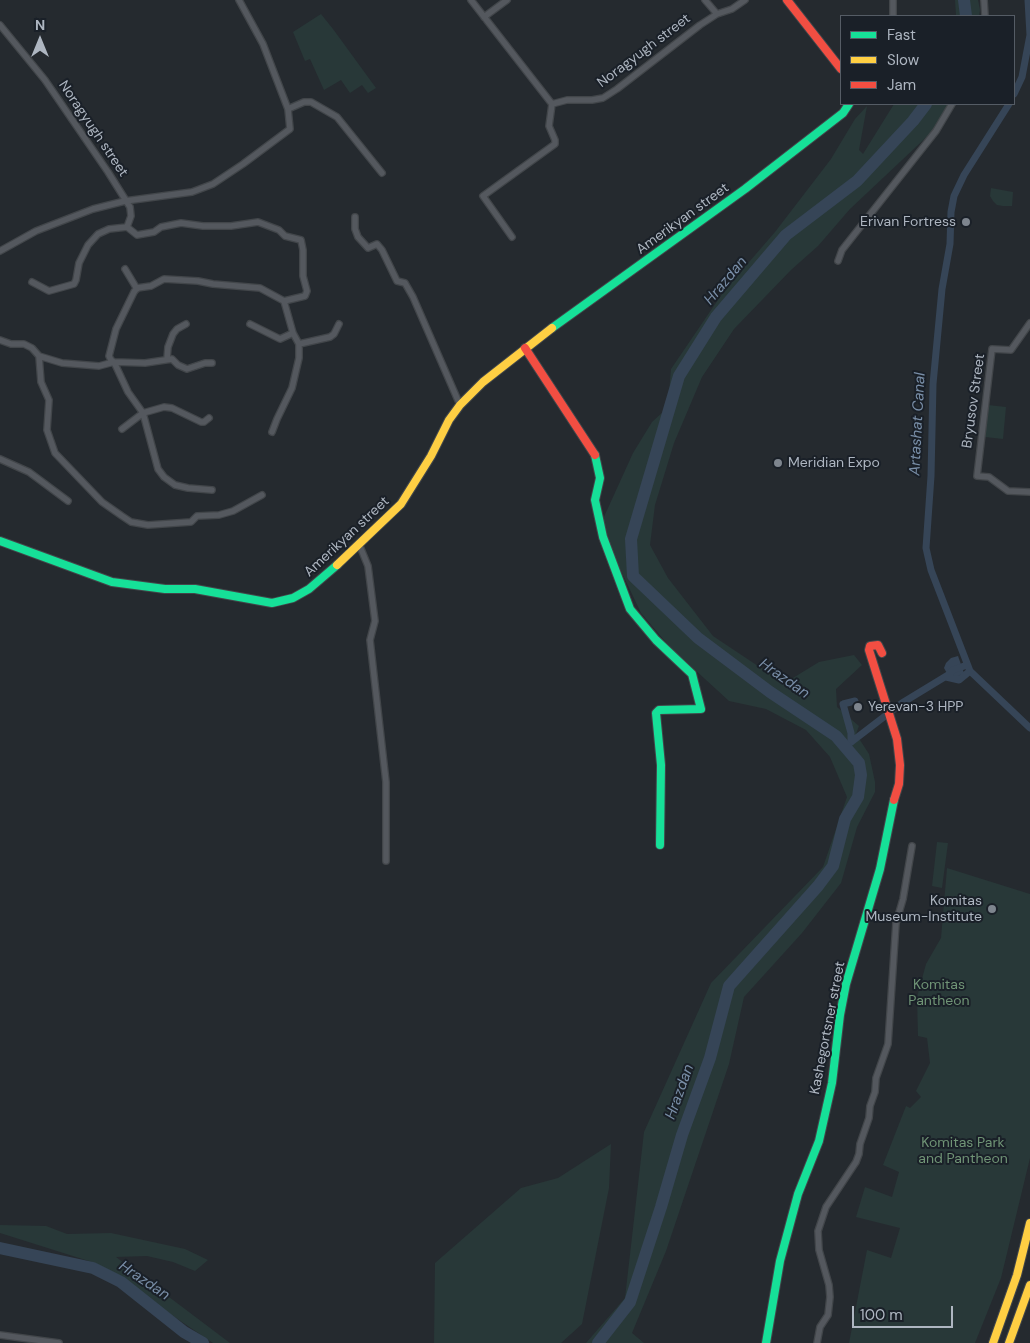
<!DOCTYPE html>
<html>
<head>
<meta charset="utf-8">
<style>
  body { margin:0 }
  #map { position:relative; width:1030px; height:1343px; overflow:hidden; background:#252a2f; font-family:"DM Sans",sans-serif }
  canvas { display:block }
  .legend { position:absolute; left:840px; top:15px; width:175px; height:90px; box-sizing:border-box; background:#1a2028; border:1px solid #555c65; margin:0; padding:6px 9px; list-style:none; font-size:15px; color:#aeb6c1 }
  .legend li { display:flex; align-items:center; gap:10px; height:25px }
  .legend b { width:25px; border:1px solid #555c65 }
  .north { position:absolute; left:15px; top:15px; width:50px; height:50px; -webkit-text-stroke:4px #1a2028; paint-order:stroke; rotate:0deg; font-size:14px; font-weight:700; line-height:20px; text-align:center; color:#aeb6c1 }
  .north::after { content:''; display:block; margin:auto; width:18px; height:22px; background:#aeb6c1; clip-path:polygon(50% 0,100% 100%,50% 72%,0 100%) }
  .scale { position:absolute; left:852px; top:1306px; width:101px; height:22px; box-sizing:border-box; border:2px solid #aeb6c1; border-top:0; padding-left:6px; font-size:15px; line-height:18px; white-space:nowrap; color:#aeb6c1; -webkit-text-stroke:4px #1a2028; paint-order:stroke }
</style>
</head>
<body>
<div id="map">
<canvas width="1030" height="1343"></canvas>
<ul class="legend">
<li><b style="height:6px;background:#16e098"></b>Fast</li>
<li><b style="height:6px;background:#ffcf43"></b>Slow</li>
<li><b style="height:6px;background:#f24e42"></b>Jam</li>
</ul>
<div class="north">N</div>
<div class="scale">100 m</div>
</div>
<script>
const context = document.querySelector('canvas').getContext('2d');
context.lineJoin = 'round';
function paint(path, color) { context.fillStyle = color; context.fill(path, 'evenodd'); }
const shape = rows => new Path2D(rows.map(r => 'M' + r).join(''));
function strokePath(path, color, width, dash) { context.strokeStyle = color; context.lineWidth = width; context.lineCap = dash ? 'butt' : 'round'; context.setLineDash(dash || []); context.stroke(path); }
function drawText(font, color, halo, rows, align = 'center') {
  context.font = font + ' "DM Sans",sans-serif'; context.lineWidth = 4; context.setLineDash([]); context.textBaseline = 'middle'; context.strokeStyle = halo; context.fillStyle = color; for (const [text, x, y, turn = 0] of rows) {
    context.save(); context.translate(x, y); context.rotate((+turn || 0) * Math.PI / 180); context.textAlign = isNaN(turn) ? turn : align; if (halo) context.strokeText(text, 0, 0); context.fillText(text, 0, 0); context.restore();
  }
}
paint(shape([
  [955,0,978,0,980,10,979,16,956,16],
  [321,14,333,29,376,88,368,93,362,85,350,93,341,80,324,90,310,59,305,61,293,32],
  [894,104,950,104,935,129,850,209,818,246,791,270,734,329,702,377,674,443,655,505,650,545,668,578,713,636,758,666,788,681,819,662,854,655,862,665,836,689,837,707,859,726,856,734,869,754,875,782,875,792,857,827,841,883,802,933,744,997,729,1064,666,1251,632,1333,644,1343,586,1343,625,1298,644,1132,711,983,823,867,847,797,830,757,806,730,766,709,729,701,669,646,641,613,612,552,603,519,633,453,652,422,664,411,669,393,671,369,724,291,775,232,831,159,855,119,867,106,859,150,863,154],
  [991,188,1013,192,1012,206,1003,206,997,205,993,201,990,196],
  [988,405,1006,407,1003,439,985,437],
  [937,842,948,843,942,888,932,886],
  [947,868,1030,894,1030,1158,1001,1278,975,1343,849,1343,867,1250,891,1258,900,1228,856,1217,865,1187,892,1197,899,1172,883,1165,906,1106,910,1108,921,1097,916,1091,930,1063,927,1038,918,1036,917,997,926,964,941,938],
  [611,1144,609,1188,582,1324,561,1343,434,1343,435,1263,521,1188,558,1178],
  [0,1225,46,1226,67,1234,111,1233,185,1249,208,1260,195,1271,173,1262,147,1256,116,1257,230,1343,213,1343,95,1263,0,1233]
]), '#283838');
paint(shape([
  [958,656,964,673,957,677,948,675,944,668,946,663,951,658]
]), '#364557');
strokePath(shape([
  [1014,94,1022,77,1030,35,1028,0],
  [1009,104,964,175,954,196,951,212,950,244,942,289,933,384,931,476,926,548,931,570,970,671,1030,728],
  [946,677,959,680,970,671],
  [851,742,851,733,843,704,855,701],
  [846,746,902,703,948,675,953,670,967,665]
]), '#364557', 7);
strokePath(shape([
  [964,0,966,16],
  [0,1248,93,1268,121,1282,184,1332,203,1343],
  [598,1343,630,1302,661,1207,682,1135,710,1058,729,986,818,886,833,866,845,819,858,797,861,775,859,763,836,736,770,692,698,638,633,576,631,539,679,376,716,317,786,235,857,181,913,121,926,104]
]), '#364557', 12);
const street = shape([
  [471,0,552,104],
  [705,0,717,14],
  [984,0,985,16],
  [893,16,893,0],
  [484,17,507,0],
  [0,25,45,80,108,172,130,207,131,216,127,227],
  [552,104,567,100,592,100,603,98,617,89,700,25,717,14,732,9,745,0],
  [288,109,304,102,311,102,337,117,382,173],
  [355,217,355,229,358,237,368,248,377,244,382,250,397,281,405,283,413,297,460,405],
  [512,237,483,196,555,144,555,140,549,126,552,104],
  [0,251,36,231,93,209,125,201,192,192,213,184,243,164,290,129,288,109,263,44,239,0],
  [838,261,842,250,936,131,952,104],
  [125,269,137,289],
  [32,282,49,291,74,284,76,280,79,263,88,245,98,234,109,229,127,227,137,235,154,232,161,227,181,223,203,226,231,226,258,222,279,230,285,236,301,240,303,250,303,276,307,291,305,296,284,301],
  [1030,323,1011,350,992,349,977,476,989,477,1008,491,1030,492],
  [250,324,280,339,293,333],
  [0,340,11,344,24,344,32,348,39,356,62,363,99,366,114,362,145,363,172,359,178,365,187,369,205,363,212,363],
  [299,344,330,337,334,334,339,324],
  [39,356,41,382,49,400,47,430,55,453,102,502,122,516,131,522,148,525,191,522,197,516,219,515,233,511,262,495],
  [167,359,168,347,173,334,177,329,186,324],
  [122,429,143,413,164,407,172,408,201,422,204,422,209,418],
  [0,459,29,472,68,501],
  [212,490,188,488,175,485,164,477,158,469,143,413,128,392,114,362,111,360,109,356,116,329,134,292,137,288,151,286,164,279,198,281,213,284,260,288,284,301,293,333,299,344,299,358,292,388,277,419,272,432],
  [359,544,368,566,375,621,370,640,386,782,386,861],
  [0,1335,59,1343],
  [817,1343,820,1327,828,1315,830,1297,829,1285,819,1250,818,1231,826,1207,856,1162,859,1154,860,1144,869,1118,870,1106,875,1092,876,1078,888,1044,896,923,903,899,912,846]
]);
const fast = shape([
  [552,328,745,189,843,113,849,104],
  [595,455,600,478,595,500,603,537,630,609,656,640,692,674,701,709,659,710,656,713,661,765,660,845],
  [0,541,112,582,165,589,195,589,272,603,293,598,309,589,337,565],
  [766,1343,780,1261,798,1194,819,1141,832,1083,840,1015,846,984,880,869,894,800]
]);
const slow = shape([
  [337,565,401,504,431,456,449,420,460,405,483,382,552,328],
  [993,1343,1017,1275,1030,1223],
  [1009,1343,1030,1285]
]);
const jam = shape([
  [787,0,841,69],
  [525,348,595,455],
  [882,653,878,645,870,646,869,650,897,739,900,765,899,784,894,800]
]);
strokePath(street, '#42464a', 8);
strokePath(fast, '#42464a', 10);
strokePath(slow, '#42464a', 10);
strokePath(jam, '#42464a', 10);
strokePath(street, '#54585e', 5.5);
strokePath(fast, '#16e098', 8);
strokePath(slow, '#ffcf43', 8);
strokePath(jam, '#f24e42', 8);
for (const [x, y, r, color] of [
  [966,222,5,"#7e858e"],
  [778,463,5,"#7e858e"],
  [858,707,5,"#7e858e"],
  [992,909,5,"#7e858e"]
]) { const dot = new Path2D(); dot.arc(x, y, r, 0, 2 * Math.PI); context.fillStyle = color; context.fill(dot); strokePath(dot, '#1a2028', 2); }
drawText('14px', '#aeb6c1', '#1a2028', [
  ["Noragyugh street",644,51,-37],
  ["Noragyugh street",93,129,56],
  ["Amerikyan street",683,219,-36],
  ["Bryusov Street",974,401,-82],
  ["Amerikyan street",347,537,-43],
  ["Kashegortsner street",828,1028,-79]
]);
drawText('14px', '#aeb6c1', '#1a2028', [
  ["Erivan Fortress",956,222],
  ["Meridian Expo",788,463,"left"],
  ["Yerevan-3 HPP",868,707,"left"],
  ["Komitas",982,901],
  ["Museum-Institute",982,917]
], 'right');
drawText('14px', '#709476', '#1a2028', [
  ["Komitas",939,985],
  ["Pantheon",939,1001],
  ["Komitas Park",963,1143],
  ["and Pantheon",963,1159]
]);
drawText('italic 15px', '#798ea7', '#1a2028', [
  ["Hrazdan",726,281,-50],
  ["Artashat Canal",918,424,-87],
  ["Hrazdan",784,679,35],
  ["Hrazdan",680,1092,-70],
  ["Hrazdan",144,1281,34]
]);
</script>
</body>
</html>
